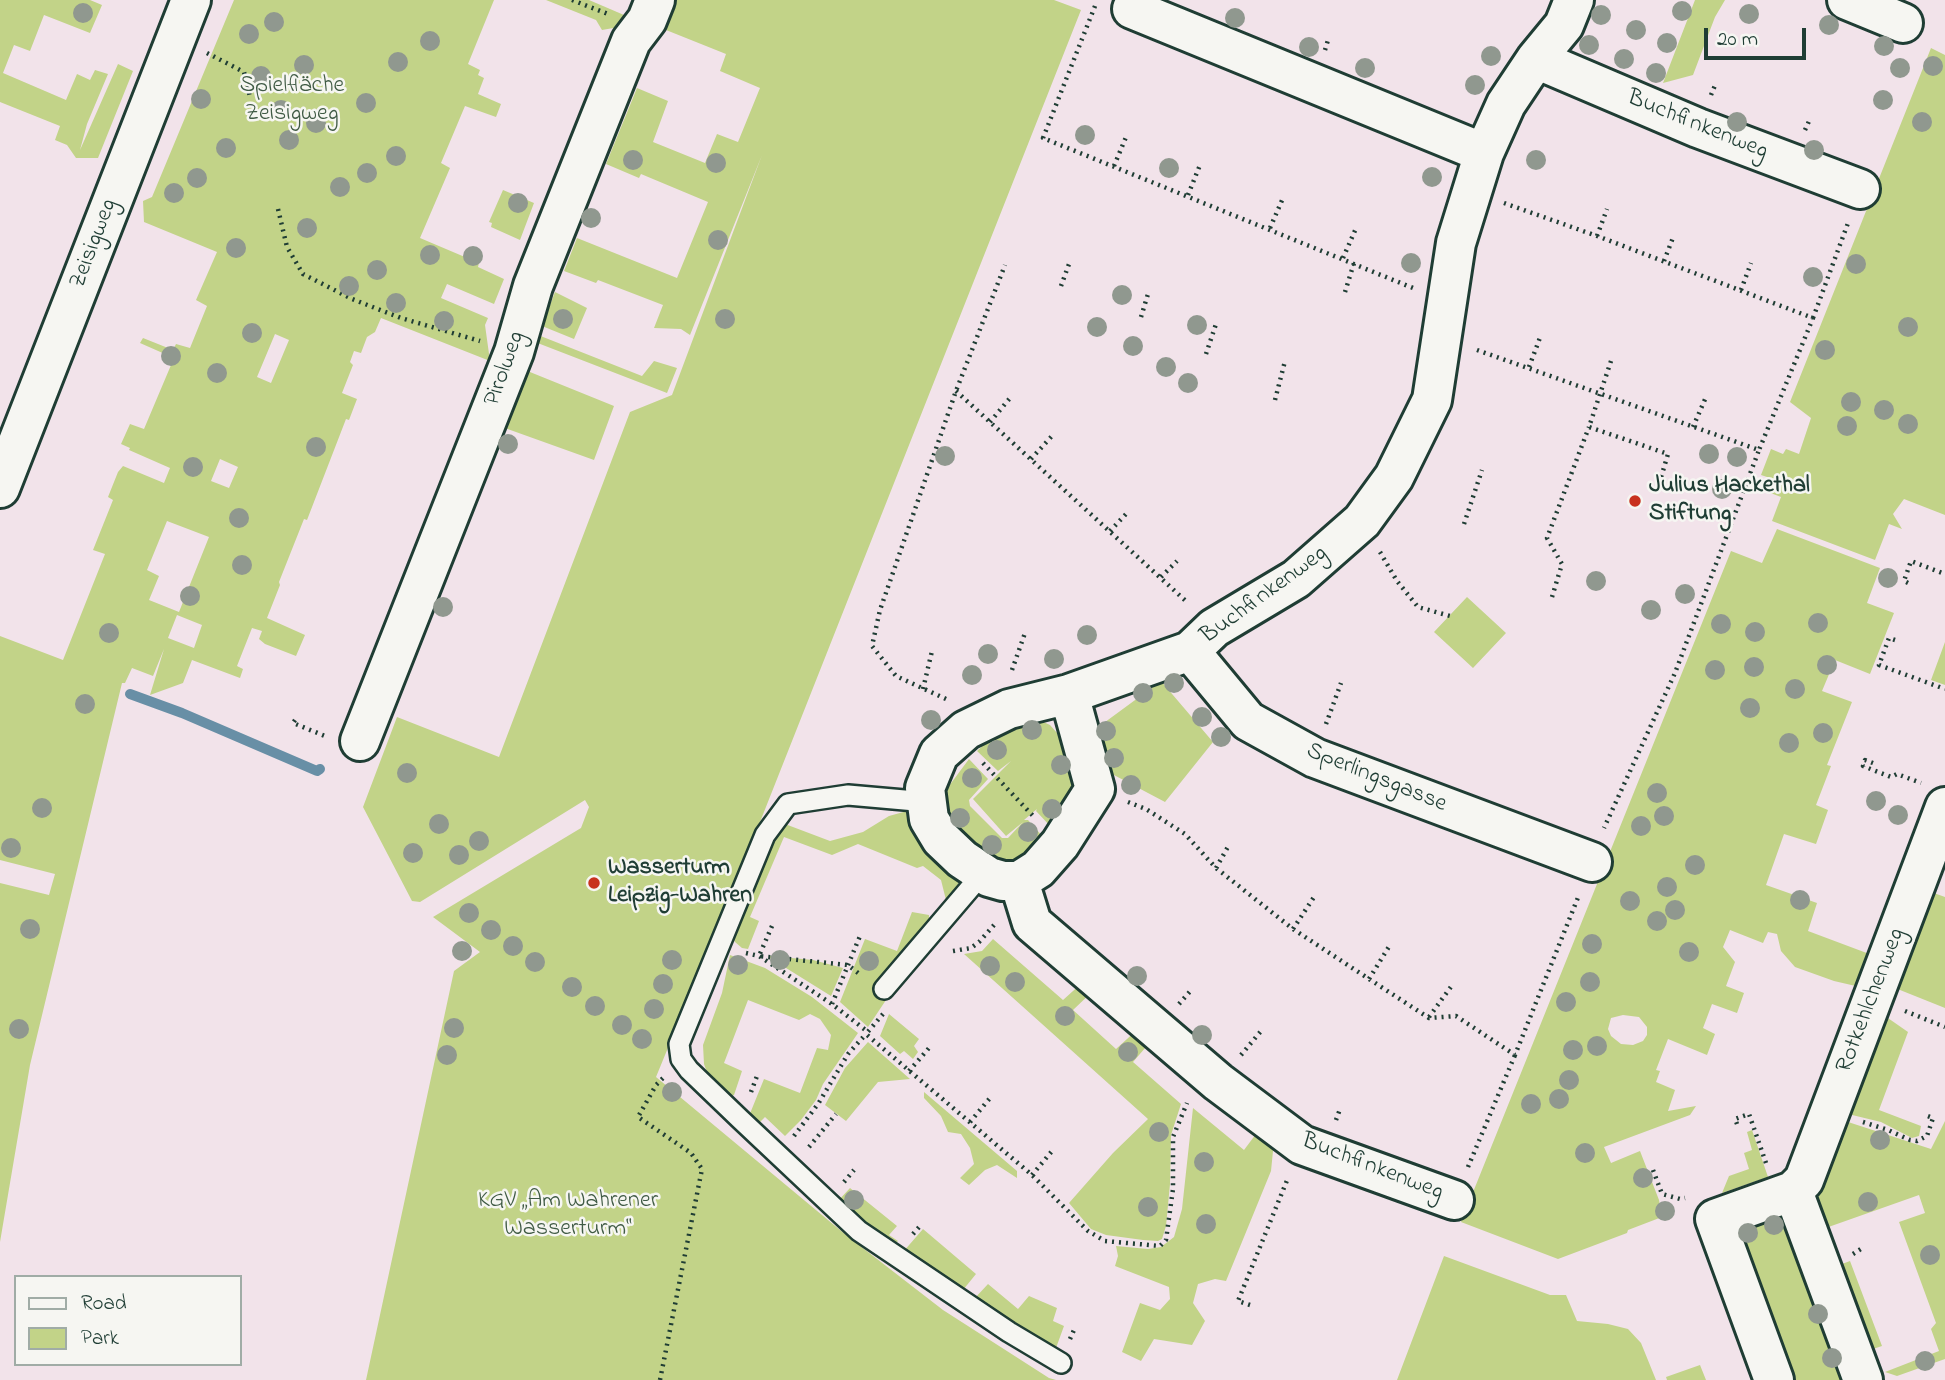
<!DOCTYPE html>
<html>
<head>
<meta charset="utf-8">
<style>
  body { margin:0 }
  #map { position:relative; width:1945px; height:1380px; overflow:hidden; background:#f2e3ea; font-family:"Indie Flower",sans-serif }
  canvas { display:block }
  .legend { position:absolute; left:14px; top:1275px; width:228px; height:91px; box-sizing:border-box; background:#f6f6f2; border:2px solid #a0aca6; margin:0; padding:9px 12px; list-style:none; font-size:21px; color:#1f3d34 }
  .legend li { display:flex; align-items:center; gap:14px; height:35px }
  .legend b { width:35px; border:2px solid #a0aca6 }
  .scale { position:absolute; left:1704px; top:28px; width:102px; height:32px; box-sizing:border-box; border:4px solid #1f3d34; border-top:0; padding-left:9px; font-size:21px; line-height:24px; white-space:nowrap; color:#1f3d34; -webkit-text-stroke:5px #f6f6f2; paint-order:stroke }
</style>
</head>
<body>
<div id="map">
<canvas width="1945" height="1380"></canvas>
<ul class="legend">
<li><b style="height:9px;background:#f6f6f2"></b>Road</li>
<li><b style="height:19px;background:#c2d388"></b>Park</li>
</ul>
<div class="scale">20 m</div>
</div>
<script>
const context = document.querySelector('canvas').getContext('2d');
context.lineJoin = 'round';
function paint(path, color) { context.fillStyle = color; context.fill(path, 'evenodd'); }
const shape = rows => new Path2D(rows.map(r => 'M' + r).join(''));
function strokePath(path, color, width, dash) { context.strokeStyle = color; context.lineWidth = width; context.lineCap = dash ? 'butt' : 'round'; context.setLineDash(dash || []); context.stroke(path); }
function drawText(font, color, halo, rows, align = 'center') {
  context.font = font + ' "Indie Flower",sans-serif'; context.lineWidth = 5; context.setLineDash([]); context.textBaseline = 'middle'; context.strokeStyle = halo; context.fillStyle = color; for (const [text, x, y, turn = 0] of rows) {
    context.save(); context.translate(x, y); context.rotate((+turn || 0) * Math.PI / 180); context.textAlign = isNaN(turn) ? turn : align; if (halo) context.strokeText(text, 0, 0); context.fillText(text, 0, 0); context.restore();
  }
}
paint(shape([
  [0,0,90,0,102,5,90,33,44,15,30,51,14,45,3,73,66,100,77,74,90,80,95,70,108,74,87,124,80,150,118,64,133,71,98,158,76,158,67,145,55,140,60,126,0,102],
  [234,0,494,0,468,64,480,70,478,75,484,78,478,94,501,104,496,117,465,106,441,163,450,168,420,238,479,263,478,267,504,279,494,304,447,284,441,298,488,318,485,325,490,361,381,318,375,332,367,337,361,353,354,351,350,362,353,365,342,393,357,399,349,420,346,419,307,520,304,519,279,582,280,585,267,618,305,635,296,656,265,644,259,639,262,631,252,628,237,666,243,669,240,678,192,660,183,683,150,695,164,649,153,676,132,668,125,683,122,683,30,1065,0,1242,0,883,49,895,55,874,0,860,0,636,63,660,105,554,93,550,113,500,108,497,118,472,123,466,164,483,170,468,129,450,130,448,121,444,130,424,144,429,174,358,140,343,143,338,173,350,176,344,190,348,207,306,196,300,217,252,144,222,143,201,152,197],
  [275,334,289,340,271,383,257,377],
  [220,459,238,467,229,488,211,481],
  [167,521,209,537,179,612,149,600,159,576,147,570],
  [177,615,202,625,194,648,168,638],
  [546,0,589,0,624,15,619,27,602,30,596,20],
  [667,0,1054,0,1081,10,743,865,656,1077,846,1235,943,1310,1049,1378,1056,1380,366,1380,454,971,480,952,433,917,581,828,589,807,585,800,420,902,412,901,363,807,397,717,499,757,630,412,672,395,762,155,690,335,681,329,654,328,663,305,598,280,596,283,564,271,577,238,677,278,708,202,641,174,639,178,606,164,637,88,668,101,653,142,705,163,717,134,738,142,760,88,720,71,726,54,656,26],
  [1695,0,1725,0,1715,17,1693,75,1663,83],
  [1931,48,1945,55,1945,515,1904,499,1893,514,1902,529,1889,524,1875,560,1772,521,1781,497,1768,492,1773,479,1761,475,1771,449,1783,454,1786,449,1799,454,1811,418,1790,402],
  [503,190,534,203,520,240,491,227,492,223,489,222],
  [555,292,587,308,574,339,542,326],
  [538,335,642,376,654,361,677,368,667,393,535,342],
  [525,370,614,406,594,460,502,427],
  [1777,529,1880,568,1867,603,1894,613,1870,674,1835,660,1822,691,1852,702,1827,765,1831,766,1816,805,1828,810,1816,844,1784,834,1766,885,1817,903,1808,931,1872,955,1860,987,1834,981,1795,967,1781,951,1777,934,1768,932,1763,943,1730,930,1723,947,1735,962,1726,986,1744,993,1737,1013,1712,1004,1703,1028,1715,1034,1707,1055,1668,1039,1656,1070,1660,1071,1656,1082,1675,1090,1668,1111,1696,1106,1690,1115,1604,1147,1611,1163,1640,1151,1659,1200,1662,1217,1628,1230,1627,1233,1558,1259,1461,1222,1731,551,1762,563],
  [1623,1015,1639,1017,1647,1027,1647,1035,1643,1041,1633,1045,1621,1044,1611,1036,1608,1029,1611,1018],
  [1467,597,1506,633,1473,668,1434,632],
  [1945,642,1945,685,1931,680],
  [1161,681,1213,742,1165,802,1112,774,1097,728],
  [1037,719,1050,725,1058,734,1072,771,1072,795,1052,828,1036,811,1037,809,1024,820,1028,820,1044,838,1026,859,1005,866,945,824,943,794,969,759,988,779,969,800,970,806,1002,838,1008,838,1023,822,1006,836,973,799,1011,761,998,771,977,751,1002,728],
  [907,811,915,833,951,870,958,881,958,892,947,904,941,880,923,866,917,868,858,844,832,855,784,837,750,917,759,921,748,949,742,948,735,942,731,936,776,829,785,824,830,841,863,832,889,816],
  [1931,892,1945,897,1945,1008,1895,988],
  [912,912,929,915,929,923,890,994,868,1027,840,1002,865,939,897,951],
  [993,939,1063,1000,1083,982,1093,991,1073,1010,1116,1049,1138,1029,1152,1040,1133,1062,1181,1104,1171,1135,1170,1184,1166,1226,1162,1239,1158,1241,1143,1240,1106,1235,1091,1229,1069,1203,1113,1153,1148,1119,964,954,982,951],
  [730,955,765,968,812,997,858,1033,823,1084,816,1100,801,1120,785,1136,765,1117,758,1124,749,1116,764,1079,800,1093,817,1048,828,1050,831,1035,820,1019,810,1014,799,1020,748,1000,724,1063,742,1071,734,1095,729,1097,709,1078,704,1064,703,1045,722,993],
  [770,956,813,960,843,968,831,996,770,958],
  [889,1014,919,1039,914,1046,918,1052,913,1059,904,1051,900,1054,880,1036],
  [1885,1016,1908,1032,1879,1110,1921,1126,1919,1136,1912,1138,1881,1122,1848,1114],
  [868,1042,910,1079,878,1082,846,1121,825,1105,845,1068],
  [924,1092,1017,1171,1017,1178,997,1165,985,1170,969,1185,960,1178,974,1164,970,1148,961,1134,948,1132,941,1116,924,1098],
  [1193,1108,1244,1150,1259,1130,1274,1141,1271,1171,1226,1281,1215,1279,1198,1284,1193,1303,1205,1321,1192,1345,1154,1339,1141,1361,1122,1352,1140,1303,1160,1310,1170,1299,1169,1287,1115,1266,1118,1256,1116,1246,1148,1249,1161,1247,1174,1237,1182,1209],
  [1845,1121,1931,1149,1945,1121,1945,1359,1897,1376,1885,1372,1939,1351,1931,1329,1936,1323,1899,1222,1925,1213,1919,1195,1820,1230,1815,1200],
  [1752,1130,1768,1177,1722,1193,1729,1176,1749,1169,1744,1153,1752,1150,1747,1132],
  [850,1188,897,1226,889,1235,898,1241,893,1246,867,1229,838,1201],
  [1758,1222,1777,1222,1793,1231,1847,1380,1785,1380,1738,1250,1743,1232],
  [923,1229,976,1274,963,1290,903,1252],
  [1444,1256,1550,1295,1566,1295,1577,1321,1608,1324,1628,1329,1641,1343,1656,1380,1397,1380],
  [1850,1261,1882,1346,1867,1351,1834,1267],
  [988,1284,1018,1309,1029,1296,1057,1308,1053,1321,1064,1326,1056,1348,975,1298],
  [1700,1365,1706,1380,1667,1380,1666,1377]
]), '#c2d388');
strokePath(shape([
  [130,694,182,713,317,771,320,769]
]), '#688fa6', 10);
const lane = shape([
  [927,802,848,795,788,804,765,835,679,1044,681,1059,689,1070,740,1119,859,1231,1009,1332,1061,1363],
  [884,989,983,873]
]);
const street = shape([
  [1847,0,1903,23],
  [1132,9,1484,153],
  [1536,59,1698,128,1860,189],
  [0,488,191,0],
  [1190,651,1248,721,1315,758,1592,862],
  [1069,694,1095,789,1060,844,1038,869,1019,881,1003,881,989,877,962,859,941,839,929,819,925,788,939,754,966,730,1009,709,1069,694,1190,651,1214,628,1296,579,1362,521,1394,477,1432,400,1456,243,1484,153,1506,104,1536,59,1564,25,1574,0],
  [360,741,514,352,533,286,631,41,647,20,655,0],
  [1019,881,1032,923,1218,1082,1302,1145,1454,1200],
  [1774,1380,1715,1219,1793,1191],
  [1863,1380,1793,1191,1804,1180,1945,807]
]);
strokePath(lane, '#1f3d34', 24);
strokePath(street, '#1f3d34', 44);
strokePath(shape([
  [572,0,608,14],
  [1095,6,1043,138,1413,288],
  [1325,50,1328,40],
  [207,53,244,72,250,97],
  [1711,95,1716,83],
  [1805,130,1810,119],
  [1114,166,1126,137],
  [1188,195,1200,165],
  [1504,203,1597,236,1813,318,1759,450],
  [278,209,287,247,303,274,352,299,401,318,480,341],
  [1270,228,1283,198],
  [1597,236,1607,209],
  [1343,258,1357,226],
  [1664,261,1674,235],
  [1061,286,1069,264],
  [1741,290,1751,263],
  [1345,292,1354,263],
  [1141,317,1148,294],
  [1813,318,1848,223],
  [1477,350,1759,450,1675,673,1604,828],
  [1206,354,1217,321],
  [1611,361,1589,427,1668,454,1659,484],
  [1529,367,1541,335],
  [956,391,1188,603],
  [1275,400,1285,361],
  [990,422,1010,398],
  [1693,427,1706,397],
  [1031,459,1052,436],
  [1464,524,1482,470],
  [1110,531,1126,514],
  [1380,552,1397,581,1418,607,1450,616],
  [1161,577,1177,561],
  [1908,583,1904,581,1911,561,1945,574],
  [1552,597,1562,564,1547,538,1589,427],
  [1895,640,1889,638,1879,665,1945,689],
  [1012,670,1025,633],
  [923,689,932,651],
  [946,699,896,676,872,646,880,610,956,391,1005,265],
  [295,720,293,723,325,736],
  [1326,724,1341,683],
  [983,763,1035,818],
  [1873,763,1865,760,1863,766,1891,777,1897,774,1921,783],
  [1128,802,1146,809,1185,834,1216,868,1293,929,1369,979,1429,1018,1456,1016,1515,1055,1579,895],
  [1216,868,1229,845],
  [772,926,759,956,848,965,862,976],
  [1293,929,1314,897],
  [953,951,971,948,979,942,994,925],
  [746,953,759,956,832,1004,868,1032],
  [1369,979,1390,945],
  [832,1004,860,936],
  [1179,1004,1192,989],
  [1905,1011,1945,1027],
  [883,1014,866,1034,1032,1175,1088,1231,1105,1241,1160,1246,1166,1240,1173,1189,1173,1137,1187,1103],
  [1429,1017,1453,984],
  [1241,1055,1261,1031],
  [909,1071,929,1048],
  [751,1092,757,1076],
  [1336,1120,1340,1109],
  [970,1122,990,1098],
  [1863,1122,1888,1130,1910,1140,1917,1141,1927,1136,1933,1118,1925,1115],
  [1737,1124,1735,1119,1749,1114,1766,1163],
  [794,1136,818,1104,848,1054,866,1034],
  [809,1147,836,1114],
  [1468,1167,1515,1055],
  [1653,1170,1662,1194,1680,1199,1685,1198],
  [1032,1175,1052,1151],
  [844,1182,854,1170],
  [913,1234,920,1226],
  [1853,1254,1864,1247],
  [1250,1305,1238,1301,1288,1178],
  [1070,1339,1074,1330],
  [660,1380,702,1169,691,1153,638,1117,656,1085,663,1078]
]), '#1f3d34', 4.5, [2, 5]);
strokePath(lane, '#f6f6f2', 19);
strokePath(street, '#f6f6f2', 38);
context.fillStyle = '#90988f';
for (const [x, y] of [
  [1682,11],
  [83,13],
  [1749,14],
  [1601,15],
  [1235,18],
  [274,22],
  [1829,25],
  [1636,30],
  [249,34],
  [430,41],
  [1667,43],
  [1589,45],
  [1884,46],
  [1309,47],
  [1491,56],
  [1624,59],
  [398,62],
  [304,65],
  [1933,66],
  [1365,68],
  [1900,68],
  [1656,73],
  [261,76],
  [1475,85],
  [201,99],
  [1883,100],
  [366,103],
  [281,110],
  [1737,122],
  [1922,122],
  [316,123],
  [1085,135],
  [289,140],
  [226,148],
  [1814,150],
  [396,156],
  [633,160],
  [1536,160],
  [716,163],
  [1169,168],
  [367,173],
  [1432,177],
  [197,178],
  [340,187],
  [174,193],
  [518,203],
  [591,218],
  [307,228],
  [718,240],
  [236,248],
  [430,255],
  [473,256],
  [1411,263],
  [1856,264],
  [377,270],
  [1813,277],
  [349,286],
  [1122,295],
  [396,303],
  [563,319],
  [725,319],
  [444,321],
  [1197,325],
  [1097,327],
  [1908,327],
  [252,333],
  [1133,346],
  [1825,350],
  [171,356],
  [1166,367],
  [217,373],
  [1188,383],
  [1851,402],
  [1884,410],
  [1908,424],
  [1847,426],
  [508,444],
  [316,447],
  [1709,454],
  [945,456],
  [1737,457],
  [193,467],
  [1722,489],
  [239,518],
  [242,565],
  [1888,578],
  [1596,581],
  [1685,594],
  [190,596],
  [443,607],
  [1651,610],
  [1818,623],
  [1721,624],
  [1755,632],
  [109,633],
  [1087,635],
  [988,654],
  [1054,659],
  [1827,665],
  [1754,667],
  [1715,670],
  [972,675],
  [1174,683],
  [1795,689],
  [1143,693],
  [85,704],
  [1750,708],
  [1202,717],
  [931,720],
  [1032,730],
  [1106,731],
  [1823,733],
  [1221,737],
  [1789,743],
  [997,750],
  [1114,758],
  [1061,765],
  [407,773],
  [972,778],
  [1131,785],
  [1657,793],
  [1876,801],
  [42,808],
  [1052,809],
  [1898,815],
  [1664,816],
  [960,818],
  [439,824],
  [1641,826],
  [1028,832],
  [479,841],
  [992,845],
  [11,848],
  [413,853],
  [459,855],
  [1695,865],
  [1667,887],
  [1800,900],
  [1630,901],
  [1675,910],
  [469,913],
  [1657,921],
  [30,929],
  [491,930],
  [1592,944],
  [513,946],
  [462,951],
  [1689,952],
  [672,960],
  [780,960],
  [869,961],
  [535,962],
  [738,965],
  [990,966],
  [1137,976],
  [1015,982],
  [1590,982],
  [663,984],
  [572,987],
  [1566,1002],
  [595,1006],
  [654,1009],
  [1065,1016],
  [622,1025],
  [454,1028],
  [19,1029],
  [1202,1035],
  [642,1039],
  [1597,1046],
  [1573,1050],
  [1128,1052],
  [447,1055],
  [1569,1080],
  [672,1092],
  [1559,1099],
  [1531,1104],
  [1159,1132],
  [1880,1140],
  [1585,1153],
  [1204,1162],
  [1643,1178],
  [854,1200],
  [1868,1202],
  [1148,1207],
  [1665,1211],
  [1206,1224],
  [1774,1225],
  [1748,1233],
  [1930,1255],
  [1818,1314],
  [1832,1358],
  [1925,1361]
]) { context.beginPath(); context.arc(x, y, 10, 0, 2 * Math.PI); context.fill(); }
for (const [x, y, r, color] of [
  [1635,501,7,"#c8321e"],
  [594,883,7,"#c8321e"]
]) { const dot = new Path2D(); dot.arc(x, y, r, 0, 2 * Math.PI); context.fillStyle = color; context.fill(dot); strokePath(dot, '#f6f6f2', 2.5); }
drawText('24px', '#405b45', '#f6f6f2', [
  ["Spielfläche",292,87],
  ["Zeisigweg",292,115],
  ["KGV „Am Wahrener",568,1202],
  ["Wasserturm“",568,1230]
]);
drawText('24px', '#1f3d34', '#f6f6f2', [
  ["Buchfinkenweg",1697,126,22],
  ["Zeisigweg",95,244,-69],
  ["Pirolweg",506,369,-70],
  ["Buchfinkenweg",1265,596,-36],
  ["Sperlingsgasse",1376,779,22],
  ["Rotkehlchenweg",1872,1001,-69],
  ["Buchfinkenweg",1372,1168,21]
]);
drawText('bold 24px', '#1f3d34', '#f6f6f2', [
  ["Julius Hackethal",1649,487],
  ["Stiftung",1649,515],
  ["Wasserturm",608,869],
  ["Leipzig-Wahren",608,897]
], 'left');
</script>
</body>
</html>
